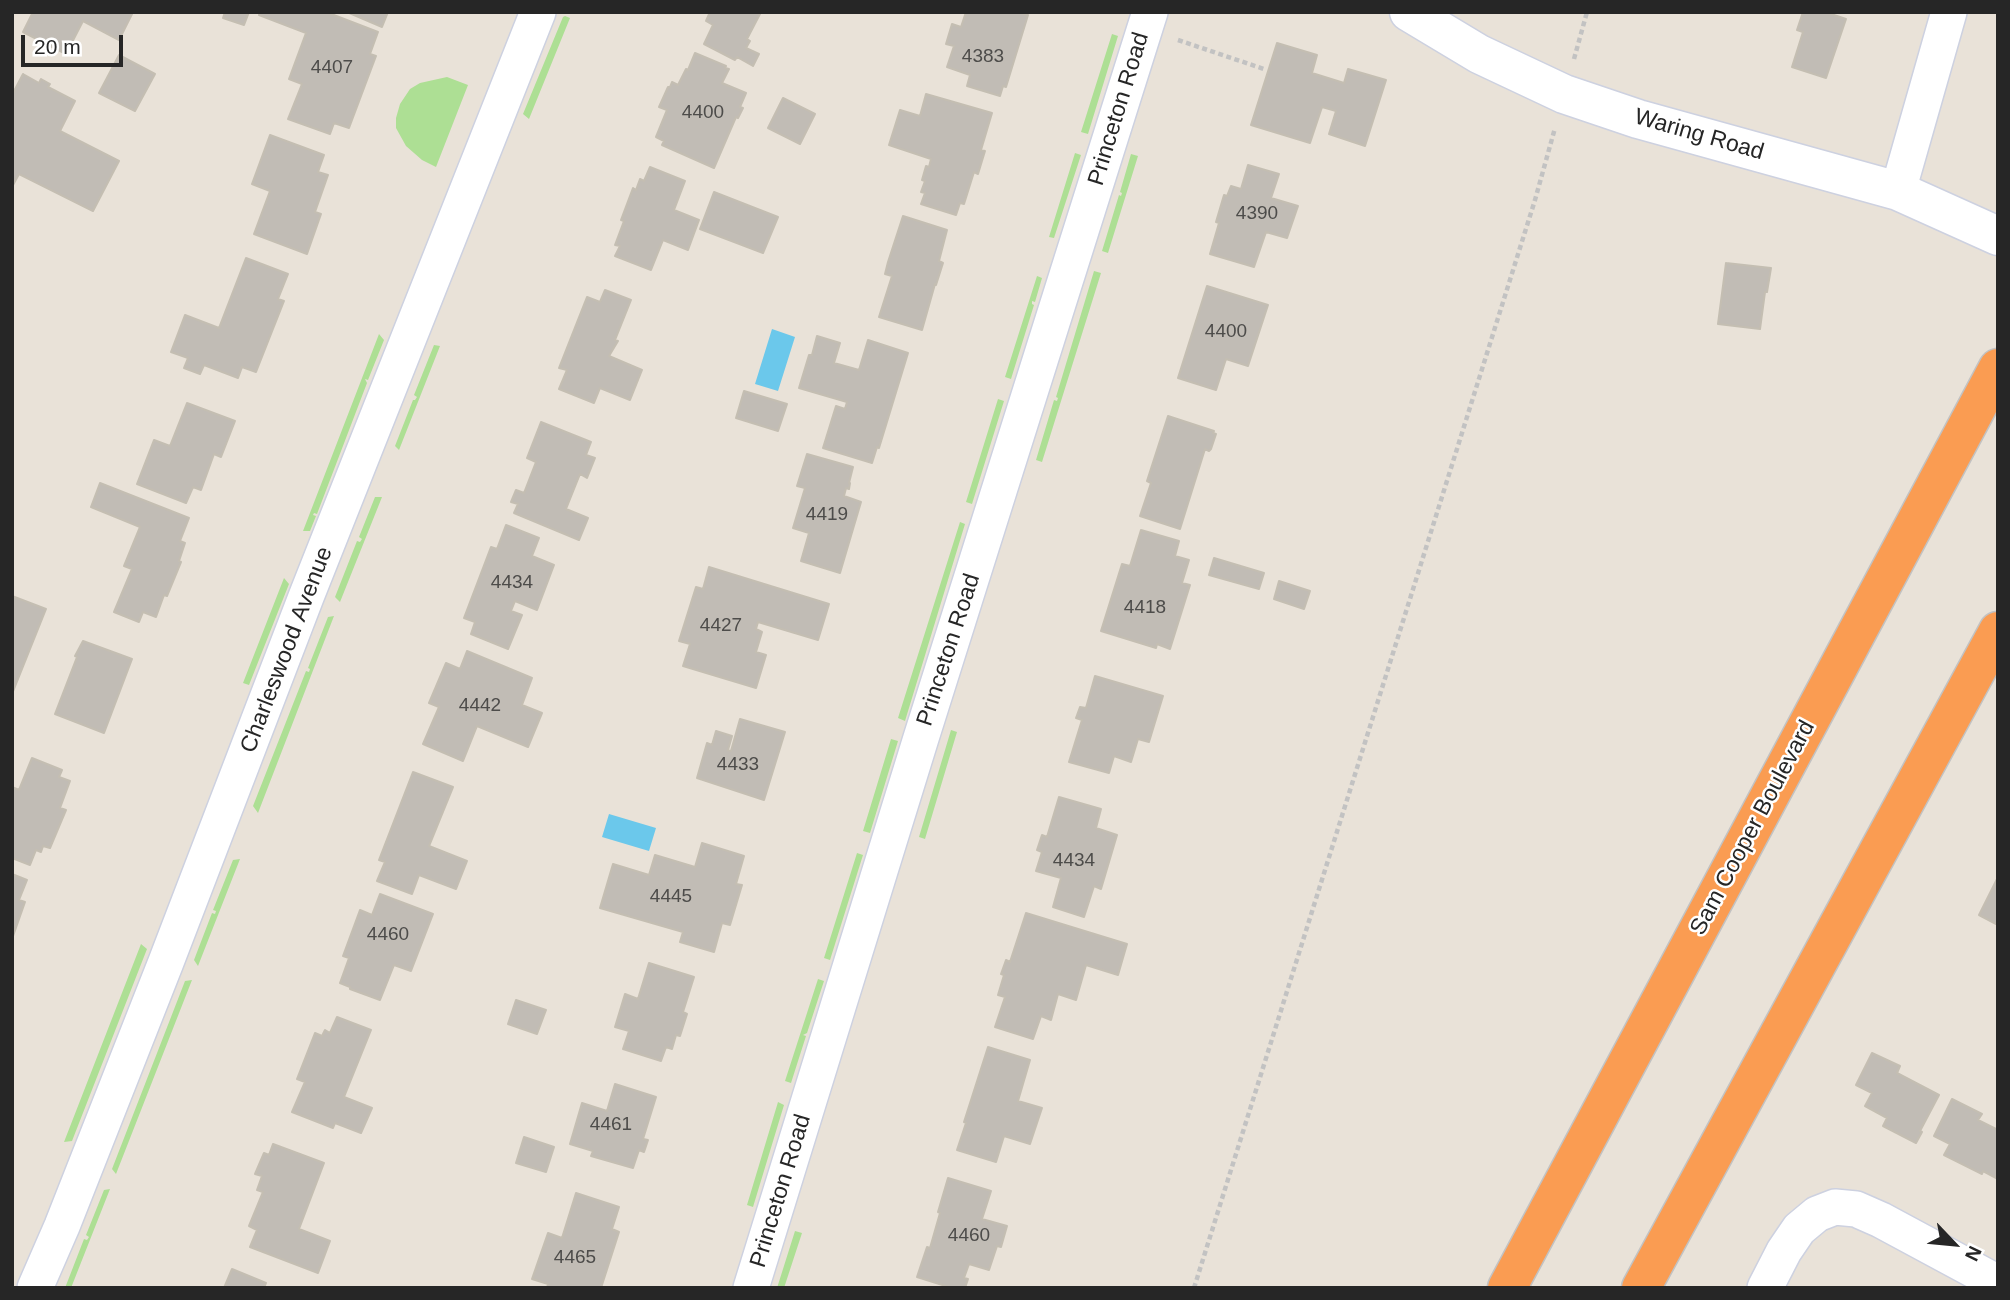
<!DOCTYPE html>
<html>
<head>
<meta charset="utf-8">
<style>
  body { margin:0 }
  #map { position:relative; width:2010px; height:1300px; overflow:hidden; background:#e9e2d8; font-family:Arial,sans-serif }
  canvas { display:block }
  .frame { position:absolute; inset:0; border:14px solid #262626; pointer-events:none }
  .north { position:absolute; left:1919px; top:1209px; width:70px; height:70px; -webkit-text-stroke:5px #fff; paint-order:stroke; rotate:116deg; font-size:19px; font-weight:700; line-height:28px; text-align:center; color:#262626 }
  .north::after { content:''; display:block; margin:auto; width:24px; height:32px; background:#262626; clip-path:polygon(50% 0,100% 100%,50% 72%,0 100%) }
  .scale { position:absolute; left:21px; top:35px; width:102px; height:32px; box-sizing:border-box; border:4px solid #262626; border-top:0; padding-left:9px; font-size:21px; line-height:24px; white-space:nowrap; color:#262626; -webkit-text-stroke:5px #fff; paint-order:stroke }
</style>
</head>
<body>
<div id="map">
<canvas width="2010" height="1300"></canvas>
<div class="frame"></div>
<div class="north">N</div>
<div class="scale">20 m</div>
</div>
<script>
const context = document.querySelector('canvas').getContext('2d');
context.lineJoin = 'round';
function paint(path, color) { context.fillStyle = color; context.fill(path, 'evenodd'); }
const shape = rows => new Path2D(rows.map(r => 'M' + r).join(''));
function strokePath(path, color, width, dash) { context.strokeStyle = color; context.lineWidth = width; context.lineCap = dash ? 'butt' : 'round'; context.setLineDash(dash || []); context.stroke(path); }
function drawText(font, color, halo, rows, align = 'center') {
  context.font = font + ' Arial,sans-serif'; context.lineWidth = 5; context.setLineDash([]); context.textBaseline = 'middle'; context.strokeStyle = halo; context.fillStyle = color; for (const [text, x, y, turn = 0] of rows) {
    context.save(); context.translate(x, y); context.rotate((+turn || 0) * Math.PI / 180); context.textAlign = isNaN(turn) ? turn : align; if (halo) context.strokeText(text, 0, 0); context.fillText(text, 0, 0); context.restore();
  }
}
paint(shape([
  [565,16,570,18,529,119,523,114,563,17],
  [1112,34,1118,36,1088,134,1081,132],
  [447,77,468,85,436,167,422,160,406,146,396,128,396,118,400,104,410,89,420,83],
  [1075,153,1081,155,1054,238,1049,237],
  [1131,154,1138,156,1108,253,1102,251,1119,195,1121,196,1122,193,1120,192],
  [1094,271,1101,273,1042,462,1036,460,1054,400,1057,401,1058,398,1056,397],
  [1037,276,1042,278,1035,302,1032,301,1032,304,1034,305,1011,379,1005,377],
  [379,334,384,340,368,380,365,379,367,383,317,514,314,513,313,515,316,516,310,531,303,531],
  [434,345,440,346,399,450,395,446,413,400,415,400,417,397,414,395],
  [998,399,1004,401,972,504,966,502],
  [375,497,382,497,340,602,335,597,357,541,360,542,362,539,359,537],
  [960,522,965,524,905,721,898,718],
  [284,578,289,584,249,685,243,683],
  [334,616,258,813,253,806,306,671,309,672,310,669,308,668,328,617],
  [951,730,957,732,925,839,919,837],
  [891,739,898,741,870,833,863,831],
  [857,853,863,855,830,960,824,958],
  [240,859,198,966,194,960,212,913,215,914,216,911,213,910,233,860],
  [141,944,147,949,72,1141,64,1142],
  [818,979,824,981,807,1033,803,1035,806,1036,791,1083,785,1081],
  [192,980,116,1174,112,1169,185,981],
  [778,1102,784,1105,753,1207,747,1205],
  [110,1189,71,1288,65,1288,84,1239,87,1240,89,1237,86,1235,104,1190],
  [795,1231,802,1233,784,1288,777,1288]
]), '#addf94');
paint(shape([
  [772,329,795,337,778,391,755,384],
  [609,814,656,828,649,851,602,837]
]), '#6bc8eb');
const building = shape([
  [33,12,133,12,119,40,83,21,66,54,23,32,33,12],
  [225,12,249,12,244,25,223,18,225,12],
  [260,12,326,12,378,32,370,54,376,56,349,128,334,123,330,134,288,119,302,84,289,79,306,33,259,15,260,12],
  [347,12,388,12,382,27,347,12],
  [710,12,761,12,747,39,750,41,746,48,759,54,753,66,737,57,735,60,704,44,713,25,706,21,710,12],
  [966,12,1019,12,1028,15,1006,87,1003,86,1000,96,967,86,970,75,947,67,954,46,946,44,952,24,961,27,966,12],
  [1803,12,1825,12,1846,19,1826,78,1792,67,1803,32,1797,30,1803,12],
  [1277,43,1317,55,1312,73,1344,83,1348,69,1386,80,1365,146,1329,134,1336,111,1322,107,1310,143,1251,125,1277,43],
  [695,53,726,66,725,68,729,69,722,83,746,93,740,107,743,108,738,118,736,117,714,168,662,145,664,141,656,137,667,110,659,107,668,87,670,87,672,82,678,85,686,69,688,70,695,53],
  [119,55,155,74,135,111,99,93,119,55],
  [23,74,39,83,41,79,50,84,48,87,75,101,60,131,119,161,93,211,19,174,12,187,12,95,23,74],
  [926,94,992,113,981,150,985,151,978,174,974,172,964,204,960,203,956,215,921,204,925,193,921,192,925,181,922,180,926,166,929,167,931,159,889,145,900,110,920,116,926,94],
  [783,98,815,114,800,144,768,128,783,98],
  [270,135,324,155,318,172,328,175,315,212,321,214,307,254,254,234,270,191,252,184,270,135],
  [1248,165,1279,174,1271,198,1298,206,1287,238,1266,232,1254,267,1210,254,1219,223,1216,222,1224,195,1227,196,1231,186,1241,189,1248,165],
  [650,167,685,181,674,210,699,220,688,250,663,240,651,270,615,256,620,246,615,245,624,221,621,220,633,188,636,190,640,179,644,181,650,167],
  [714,192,778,217,763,253,700,229,714,192],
  [903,216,947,230,939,261,943,263,936,285,935,284,922,330,879,317,892,276,885,274,888,262,903,216],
  [246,258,288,274,278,299,284,301,256,372,242,367,238,378,204,365,200,374,184,368,188,358,171,352,185,315,219,328,246,258],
  [1726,263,1771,268,1767,292,1765,292,1760,329,1718,324,1726,263],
  [1207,286,1268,305,1248,366,1226,359,1216,390,1178,378,1207,286],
  [605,290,631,300,615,340,618,341,609,356,642,370,630,400,600,388,594,403,559,389,567,370,559,368,587,297,600,302,605,290],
  [817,336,840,343,834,363,859,370,868,340,908,353,879,448,877,447,872,463,823,448,836,406,845,409,847,402,799,388,809,355,812,355,817,336],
  [744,391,787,404,778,431,736,418,744,391],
  [187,403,235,421,221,457,214,454,201,490,193,487,186,503,137,484,154,440,170,446,187,403],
  [1168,416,1214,431,1213,433,1216,434,1211,449,1209,451,1205,449,1180,529,1140,516,1151,483,1147,481,1168,416],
  [541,422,591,442,586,455,595,458,587,478,580,474,566,509,588,518,579,540,514,513,518,504,511,502,516,490,524,493,536,462,527,458,541,422],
  [807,454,853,467,849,483,850,483,849,489,846,488,844,496,861,502,840,573,801,561,809,533,793,528,805,488,797,486,807,454],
  [100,483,189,518,180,541,185,543,179,561,181,562,167,596,164,595,156,617,143,612,139,622,114,612,132,569,124,566,140,527,91,507,100,483],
  [506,525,539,538,532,556,554,565,537,610,515,601,511,611,522,615,508,649,471,634,475,622,464,618,491,547,497,549,506,525],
  [1141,530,1179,541,1175,556,1189,560,1182,583,1190,585,1170,649,1157,644,1156,648,1101,631,1122,564,1130,566,1141,530],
  [1214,558,1264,573,1259,589,1209,575,1214,558],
  [709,567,829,604,818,640,758,622,756,629,762,632,756,652,766,655,756,688,683,666,690,644,679,641,696,587,703,589,709,567],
  [1279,581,1310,591,1304,609,1274,599,1279,581],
  [12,596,46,609,12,694,12,596],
  [83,641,132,659,104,733,55,714,77,657,75,656,83,641],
  [467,651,532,678,522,705,542,713,528,747,477,726,463,761,423,744,439,707,429,703,446,663,460,669,467,651],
  [1095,676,1163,696,1149,742,1138,739,1131,762,1114,756,1109,773,1069,762,1082,720,1076,718,1080,707,1086,708,1095,676],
  [740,719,785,732,764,800,697,778,707,743,712,745,716,731,732,736,728,750,731,751,740,719],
  [32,758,62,770,59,777,70,781,60,808,66,810,50,848,43,846,41,852,36,850,30,865,12,858,12,787,19,790,32,758],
  [413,772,453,787,429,846,467,861,456,889,419,875,412,894,377,881,385,862,379,860,413,772],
  [1059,797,1101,809,1096,828,1117,835,1101,889,1094,886,1084,917,1053,907,1061,878,1036,871,1042,852,1037,850,1042,835,1047,837,1059,797],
  [702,843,744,856,736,884,742,885,730,925,722,923,714,952,680,942,683,932,600,908,613,864,649,875,655,855,695,867,702,843],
  [12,874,27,880,19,900,25,902,12,939,12,874],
  [1998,877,1998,925,1979,915,1998,877],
  [380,894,433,914,411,971,394,965,380,1000,350,989,350,987,340,983,349,958,343,956,360,910,372,915,380,894],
  [1026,913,1127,944,1118,975,1086,965,1076,1000,1058,994,1051,1020,1041,1016,1033,1039,995,1027,1005,997,998,995,1004,975,1001,974,1006,960,1010,962,1026,913],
  [649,963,694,977,683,1012,687,1014,680,1036,676,1035,672,1049,666,1047,661,1061,623,1049,629,1031,615,1027,625,994,638,999,649,963],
  [516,1000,546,1010,537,1034,508,1024,516,1000],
  [337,1017,371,1030,344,1097,372,1108,361,1133,335,1123,333,1128,292,1112,305,1082,297,1079,315,1033,322,1036,325,1030,330,1033,337,1017],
  [988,1047,1030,1060,1018,1101,1042,1108,1030,1144,1004,1136,996,1162,957,1150,966,1123,964,1122,988,1047],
  [1872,1053,1900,1066,1897,1073,1939,1095,1920,1131,1922,1132,1916,1143,1883,1126,1887,1118,1865,1106,1872,1093,1856,1085,1872,1053],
  [615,1084,656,1097,643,1139,648,1140,644,1152,639,1150,633,1168,591,1156,593,1151,570,1144,582,1103,607,1111,615,1084],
  [1952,1099,1982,1114,1978,1120,1998,1130,1998,1179,1983,1171,1982,1174,1944,1155,1950,1144,1934,1136,1952,1099],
  [524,1137,554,1147,546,1172,516,1163,524,1137],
  [273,1144,324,1163,299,1229,330,1241,318,1273,250,1247,257,1230,249,1226,263,1192,257,1190,262,1176,255,1174,264,1153,269,1155,273,1144],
  [948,1178,991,1191,982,1219,1007,1226,1001,1247,997,1246,989,1270,969,1264,964,1278,968,1279,965,1288,952,1288,917,1277,927,1247,930,1248,940,1213,938,1212,948,1178],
  [576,1193,619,1207,612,1229,619,1232,601,1288,547,1288,548,1284,532,1279,548,1233,562,1238,576,1193],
  [232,1269,266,1283,264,1288,224,1288,232,1269]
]);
paint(building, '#c1bcb5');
strokePath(building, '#c4beb2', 2);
const street = shape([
  [1898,191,1949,12],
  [35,1288,62,1226,166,962,306,597,538,12],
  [751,1288,921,738,1150,12],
  [1765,1288,1784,1251,1799,1229,1817,1214,1835,1207,1856,1209,1881,1220,1998,1283]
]);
const secondary = shape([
  [1409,12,1479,54,1564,94,1638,119,1898,191,1998,236]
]);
const highway = shape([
  [1507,1288,1998,368],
  [1641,1288,1998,631]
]);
strokePath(street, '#cdd1e0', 38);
strokePath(secondary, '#cdd1e0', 41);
strokePath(highway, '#c2c2c2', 41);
strokePath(shape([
  [1178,40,1264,69],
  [1574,59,1587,12],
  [1194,1288,1535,200,1555,128]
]), '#c2c2c2', 4.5, [5, 3.5]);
strokePath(street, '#fff', 35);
strokePath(secondary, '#fff', 38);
strokePath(highway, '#fa9c52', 38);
drawText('19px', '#4d4c4a', null, [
  ["4383",983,57],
  ["4407",332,68],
  ["4400",703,113],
  ["4390",1257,214],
  ["4400",1226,332],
  ["4419",827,515],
  ["4434",512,583],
  ["4418",1145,608],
  ["4427",721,626],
  ["4442",480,706],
  ["4433",738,765],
  ["4434",1074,861],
  ["4445",671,897],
  ["4460",388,935],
  ["4461",611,1125],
  ["4460",969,1236],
  ["4465",575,1258]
]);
drawText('23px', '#262626', '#fff', [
  ["Princeton Road",1119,109,-73],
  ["Waring Road",1699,135,16],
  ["Charleswood Avenue",287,650,-69],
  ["Princeton Road",949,650,-72],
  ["Sam Cooper Boulevard",1753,828,-62],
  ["Princeton Road",781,1191,-73]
]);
</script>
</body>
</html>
